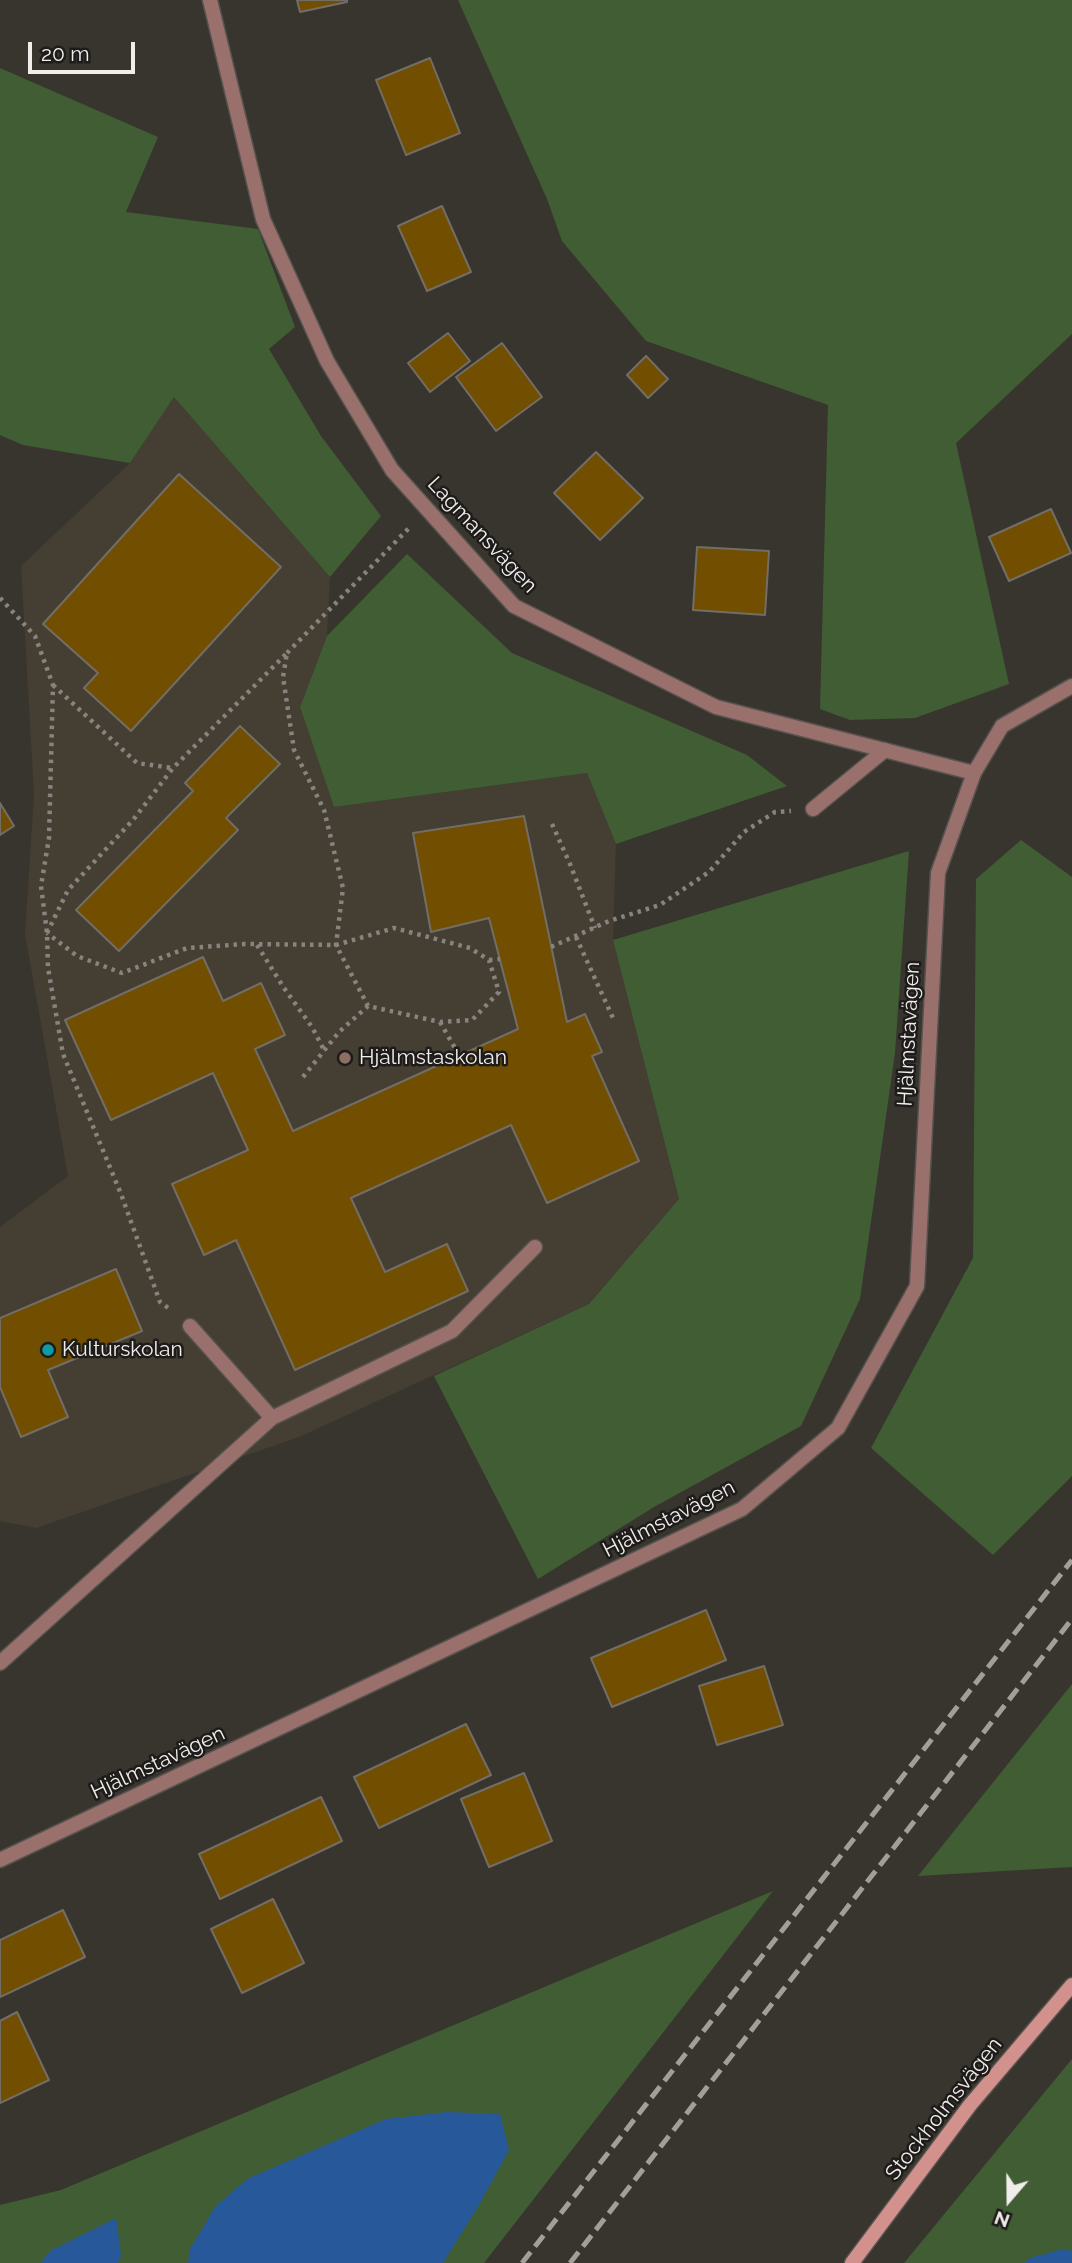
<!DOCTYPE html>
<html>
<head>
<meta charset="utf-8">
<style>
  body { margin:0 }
  #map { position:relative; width:1072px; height:2263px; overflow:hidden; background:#38352e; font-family:Raleway,sans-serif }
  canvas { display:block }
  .north { position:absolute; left:974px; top:2165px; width:70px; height:70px; -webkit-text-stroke:5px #1e1c1a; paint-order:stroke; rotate:200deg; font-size:19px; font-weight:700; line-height:28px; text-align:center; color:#f0edea }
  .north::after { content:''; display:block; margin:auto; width:24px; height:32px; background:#f0edea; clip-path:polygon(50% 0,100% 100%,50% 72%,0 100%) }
  .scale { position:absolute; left:28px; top:42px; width:107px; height:32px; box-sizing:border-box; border:4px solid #f0edea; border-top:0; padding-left:9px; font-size:21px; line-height:24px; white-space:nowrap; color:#f0edea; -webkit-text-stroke:5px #1e1c1a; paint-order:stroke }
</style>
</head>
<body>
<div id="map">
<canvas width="1072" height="2263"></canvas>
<div class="north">N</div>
<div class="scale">20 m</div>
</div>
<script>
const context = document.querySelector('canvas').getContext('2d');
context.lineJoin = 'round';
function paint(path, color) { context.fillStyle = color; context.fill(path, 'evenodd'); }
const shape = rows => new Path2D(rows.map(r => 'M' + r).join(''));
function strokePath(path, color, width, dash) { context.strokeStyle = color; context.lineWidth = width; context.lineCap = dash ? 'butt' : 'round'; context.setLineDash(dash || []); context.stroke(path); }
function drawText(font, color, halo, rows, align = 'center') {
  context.font = font + ' Raleway,sans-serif'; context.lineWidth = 5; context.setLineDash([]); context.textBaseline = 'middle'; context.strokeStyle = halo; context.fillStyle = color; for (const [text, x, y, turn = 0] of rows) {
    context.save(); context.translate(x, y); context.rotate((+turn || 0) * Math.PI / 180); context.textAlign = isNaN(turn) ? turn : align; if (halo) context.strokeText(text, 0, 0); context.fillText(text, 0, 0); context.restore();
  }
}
paint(shape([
  [174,397,330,577,327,636,300,707,334,807,587,773,616,844,613,940,679,1199,589,1304,299,1437,36,1528,0,1521,0,1227,68,1176,25,934,34,794,21,566,130,463]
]), '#453e32');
paint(shape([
  [458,0,1072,0,1072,334,956,443,1009,684,915,718,850,720,820,709,828,405,646,341,562,241,547,199],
  [0,68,158,137,126,212,258,229,295,327,269,349,321,436,381,516,330,577,174,397,130,463,23,445,0,435],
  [407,554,512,653,747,755,787,786,616,844,587,773,334,807,300,707,327,636],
  [1021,840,1072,877,1072,1476,993,1555,871,1448,973,1258,976,879],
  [909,851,895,1053,860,1299,801,1426,654,1507,538,1579,434,1376,589,1304,679,1199,613,940],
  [1072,1684,1072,1867,918,1876],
  [773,1891,484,2263,0,2263,0,2205,61,2190],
  [1072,2059,1072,2263,904,2263]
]), '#415d34');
paint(shape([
  [447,2112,500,2114,509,2150,479,2205,443,2263,188,2263,190,2249,215,2207,247,2179,386,2119],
  [116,2218,121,2255,118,2263,41,2263,50,2251],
  [1063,2249,1072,2251,1072,2263,1024,2263,1030,2258]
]), '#27599a');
const building = shape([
  [297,0,347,0,347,2,300,12,297,0],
  [430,58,460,133,406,155,376,80,430,58],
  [442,206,471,272,427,291,398,226,442,206],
  [448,333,470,361,430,392,408,363,448,333],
  [502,343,542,397,496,431,456,377,502,343],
  [646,356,668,379,648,398,627,375,646,356],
  [596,452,643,498,600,540,554,493,596,452],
  [179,474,281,567,131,731,84,688,98,673,43,624,179,474],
  [1051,509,1071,553,1009,581,989,537,1051,509],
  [697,547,769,551,765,615,693,610,697,547],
  [240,726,280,764,226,818,238,830,119,951,76,910,193,791,185,783,240,726],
  [0,803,14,826,0,835,0,803],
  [524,816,567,1022,585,1014,602,1052,592,1056,639,1161,547,1203,511,1125,351,1198,385,1272,447,1244,468,1291,295,1370,236,1240,204,1255,172,1184,248,1150,213,1073,111,1120,65,1020,203,957,223,1001,261,983,285,1035,255,1049,293,1131,518,1029,489,918,431,932,413,833,524,816],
  [116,1269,142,1331,48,1370,68,1417,21,1437,0,1387,0,1318,116,1269],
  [706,1610,726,1660,612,1707,591,1658,706,1610],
  [764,1666,783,1725,717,1745,699,1686,764,1666],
  [466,1724,491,1775,379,1828,354,1777,466,1724],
  [524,1773,552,1841,489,1867,461,1799,524,1773],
  [321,1797,342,1841,220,1899,199,1854,321,1797],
  [273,1899,304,1963,242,1993,211,1929,273,1899],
  [63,1910,85,1957,0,1997,0,1940,63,1910],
  [17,2012,49,2080,0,2103,0,2021,17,2012]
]);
paint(building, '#714e00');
strokePath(building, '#726e67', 2);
const lane = shape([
  [813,809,885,750]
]);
const street = shape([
  [210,0,263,219,327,361,392,470,514,606,716,707,974,773,1002,726,1072,686],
  [190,1326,272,1418],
  [0,1663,272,1418,452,1331,535,1247],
  [0,1860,742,1509,838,1428,917,1286,938,873,974,773]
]);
const secondary = shape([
  [852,2263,970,2105,1072,1985]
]);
strokePath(lane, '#55524c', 17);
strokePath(street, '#55524c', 17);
strokePath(secondary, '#55524c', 17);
strokePath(shape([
  [0,598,35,636,53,685,49,838,41,886,47,933,48,968,63,1054,121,1194,160,1302,171,1310],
  [287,653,411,526],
  [53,685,137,763,172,768],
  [552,824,570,864,595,928],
  [47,933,68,890,133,820,173,768,287,653,283,677,294,750,324,810,343,888,336,945,368,1006,440,1022,472,1020,499,992,489,960,470,948,394,928,336,945,245,944,187,948,122,973,77,956,47,933],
  [576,937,613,1018],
  [257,945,284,988,312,1027,324,1050],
  [551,947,609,921,660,905,709,872,744,832,775,812,791,811],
  [489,960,500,959],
  [440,1022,456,1050],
  [303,1077,339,1032,368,1006]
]), '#87847f', 4.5, [3.5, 5]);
strokePath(lane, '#9a706d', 14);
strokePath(street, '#9a706d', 14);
strokePath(secondary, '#d2918c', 14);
strokePath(shape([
  [522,2263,1072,1560],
  [570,2263,1072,1619]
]), '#a29f9a', 5, [14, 7]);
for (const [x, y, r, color] of [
  [345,1058,7,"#8d6e63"],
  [48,1350,7,"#0f9aa8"]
]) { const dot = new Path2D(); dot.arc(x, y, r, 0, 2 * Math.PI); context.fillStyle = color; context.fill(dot); strokePath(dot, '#1e1c1a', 2.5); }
drawText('21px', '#f0edea', '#1e1c1a', [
  ["Lagmansvägen",482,535,47],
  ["Hjälmstavägen",909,1034,-87],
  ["Hjälmstavägen",669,1519,-27],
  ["Hjälmstavägen",158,1763,-25],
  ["Stockholmsvägen",944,2109,-52]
]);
drawText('21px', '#f0edea', '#1e1c1a', [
  ["Hjälmstaskolan",359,1058],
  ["Kulturskolan",62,1350]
], 'left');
</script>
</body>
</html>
